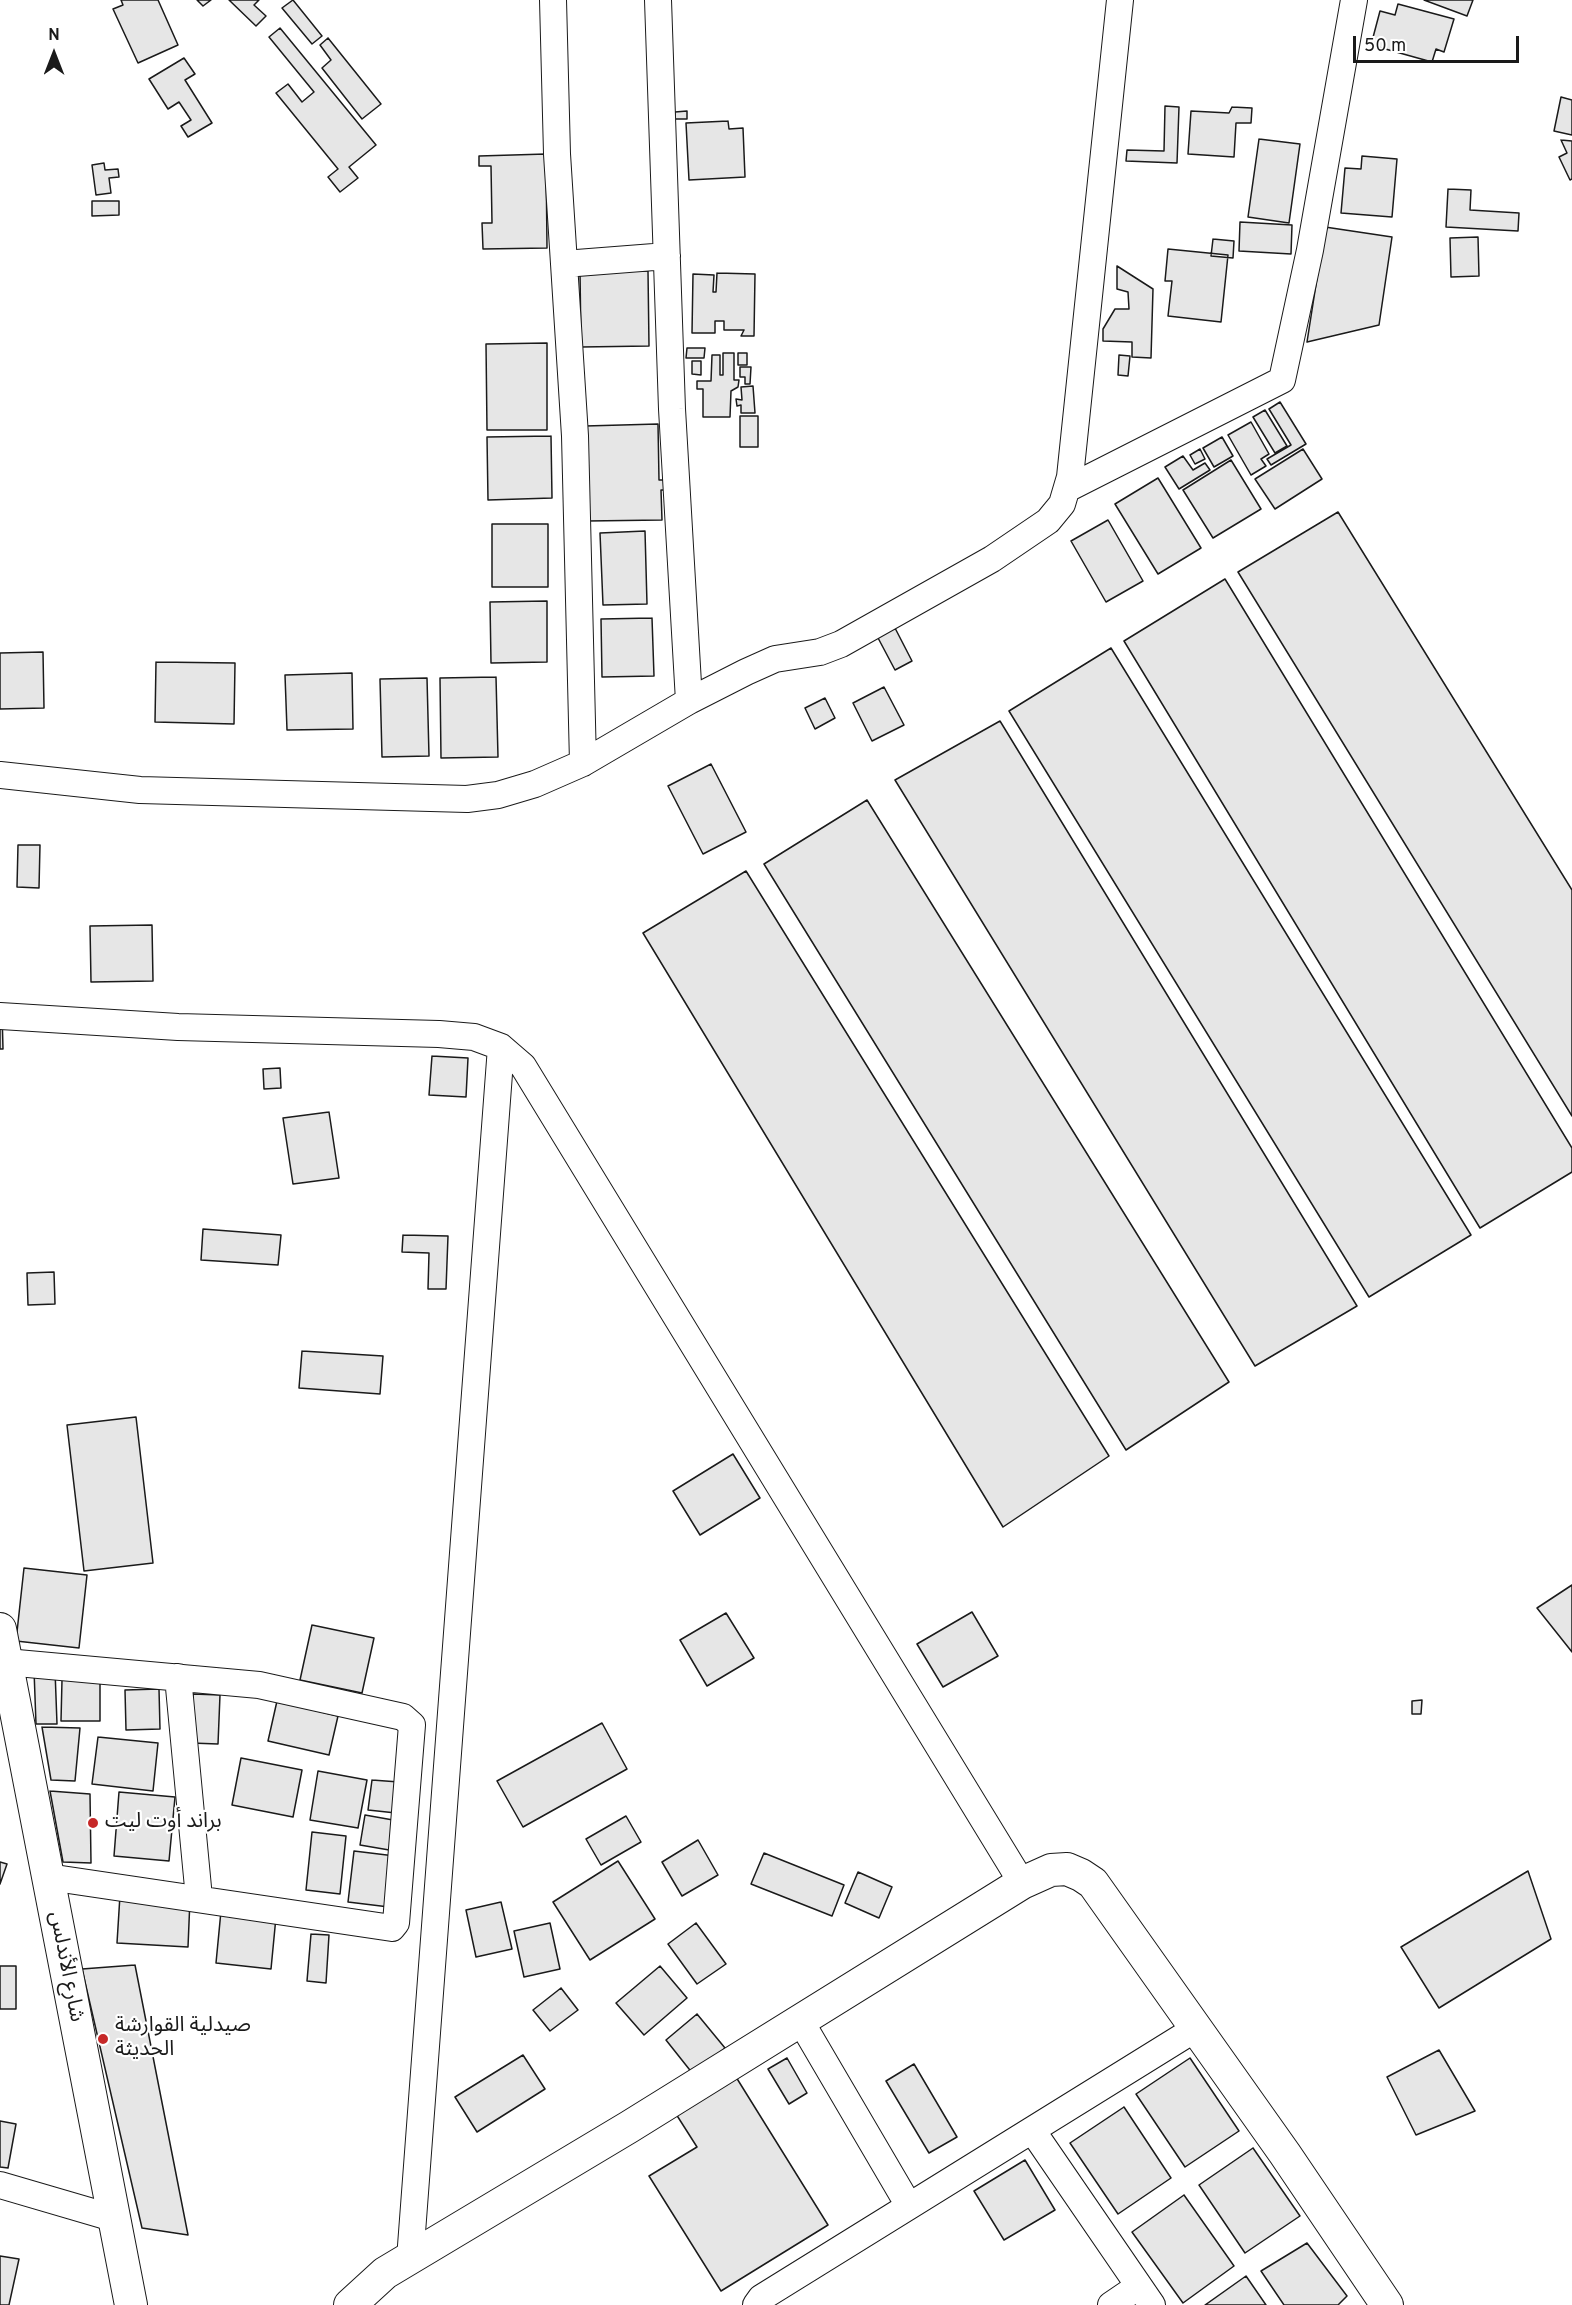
<!DOCTYPE html>
<html>
<head>
<meta charset="utf-8">
<style>
  body { margin:0 }
  #map { position:relative; width:1572px; height:2305px; overflow:hidden; background:#fff; font-family:Overpass,sans-serif }
  canvas { display:block }
  .north { position:absolute; left:24px; top:24px; width:60px; height:60px; -webkit-text-stroke:4px #fff; paint-order:stroke; rotate:0deg; font-size:16px; font-weight:700; line-height:24px; text-align:center; color:#1a1a1a }
  .north::after { content:''; display:block; margin:auto; width:21px; height:27px; background:#1a1a1a; clip-path:polygon(50% 0,100% 100%,50% 72%,0 100%) }
  .scale { position:absolute; left:1353px; top:36px; width:166px; height:27px; box-sizing:border-box; border:3px solid #1a1a1a; border-top:0; padding-left:8px; font-size:18px; line-height:21px; white-space:nowrap; color:#1a1a1a; -webkit-text-stroke:4px #fff; paint-order:stroke }
</style>
</head>
<body>
<div id="map">
<canvas width="1572" height="2305"></canvas>
<div class="north">N</div>
<div class="scale">50 m</div>
</div>
<script>
const context = document.querySelector('canvas').getContext('2d');
context.lineJoin = 'round';
function paint(path, color) { context.fillStyle = color; context.fill(path, 'evenodd'); }
const shape = rows => new Path2D(rows.map(r => 'M' + r).join(''));
function strokePath(path, color, width, dash) { context.strokeStyle = color; context.lineWidth = width; context.lineCap = dash ? 'butt' : 'round'; context.setLineDash(dash || []); context.stroke(path); }
function drawText(font, color, halo, rows, align = 'center') {
  context.font = font + ' Overpass,"Noto Sans Arabic",sans-serif'; context.lineWidth = 4.5; context.setLineDash([]); context.textBaseline = 'middle'; context.strokeStyle = halo; context.fillStyle = color; for (const [text, x, y, turn = 0] of rows) {
    context.save(); context.translate(x, y); context.rotate((+turn || 0) * Math.PI / 180); context.textAlign = isNaN(turn) ? turn : align; if (halo) context.strokeText(text, 0, 0); context.fillText(text, 0, 0); context.restore();
  }
}
const building = shape([
  [121,0,158,0,178,45,138,63,113,9,123,5,121,0],
  [197,0,211,0,203,6,197,0],
  [229,0,259,0,254,5,266,16,256,26,229,0],
  [293,0,322,36,312,44,282,8,293,0],
  [1424,0,1473,0,1467,16,1424,0],
  [1398,4,1454,19,1444,52,1436,49,1432,62,1371,45,1380,11,1395,15,1398,4],
  [280,28,376,145,349,167,358,178,340,192,328,177,338,169,276,93,288,84,302,102,314,92,269,37,280,28],
  [328,38,381,104,362,119,322,68,331,60,320,45,328,38],
  [184,58,195,74,185,80,212,123,188,137,181,126,191,120,179,102,168,109,149,79,184,58],
  [1561,97,1572,100,1572,135,1554,131,1561,97],
  [1165,106,1179,107,1177,163,1126,161,1127,150,1164,151,1165,106],
  [1232,107,1252,108,1251,123,1236,123,1234,157,1188,154,1191,111,1229,113,1232,107],
  [687,111,687,119,675,119,675,112,687,111],
  [728,121,729,129,743,128,745,177,689,180,686,123,728,121],
  [1259,139,1300,144,1289,223,1248,217,1259,139],
  [1561,140,1572,141,1572,179,1570,180,1559,157,1567,153,1561,140],
  [546,154,547,248,483,249,482,223,492,223,491,166,479,166,479,156,546,154],
  [1362,156,1397,159,1392,217,1341,213,1345,168,1361,169,1362,156],
  [104,163,105,170,118,169,119,177,109,178,111,193,96,195,92,165,104,163],
  [1448,189,1471,190,1470,210,1519,213,1518,231,1446,227,1448,189],
  [92,201,119,201,119,215,92,216,92,201],
  [1240,222,1292,225,1291,254,1239,251,1240,222],
  [1325,227,1392,237,1379,325,1307,342,1325,227],
  [1478,237,1479,276,1451,277,1450,238,1478,237],
  [1213,239,1234,241,1233,258,1211,256,1213,239],
  [1168,249,1228,255,1221,322,1168,316,1172,281,1165,281,1168,249],
  [1117,266,1153,289,1151,358,1132,357,1132,342,1103,341,1103,329,1115,309,1129,309,1128,292,1117,289,1117,266],
  [580,271,648,271,649,346,581,347,580,271],
  [717,273,755,274,754,336,741,336,744,330,724,330,724,321,715,321,715,333,692,333,693,274,714,275,713,292,716,292,717,273],
  [547,343,547,430,487,430,486,344,547,343],
  [687,348,705,348,704,358,686,358,687,348],
  [723,353,734,353,734,380,739,380,738,387,731,391,730,417,703,417,703,389,697,389,697,381,711,381,712,355,720,355,720,375,723,375,723,353],
  [738,353,747,353,747,365,738,365,738,353],
  [1119,355,1130,356,1128,376,1118,375,1119,355],
  [692,361,701,361,701,375,692,374,692,361],
  [740,367,751,367,750,384,745,384,745,377,740,377,740,367],
  [753,386,755,413,741,413,741,405,737,406,736,399,742,400,741,387,753,386],
  [1280,402,1306,444,1271,465,1267,459,1291,445,1269,409,1280,402],
  [1265,410,1287,446,1275,453,1253,417,1265,410],
  [740,416,758,416,758,447,740,447,740,416],
  [1251,422,1269,454,1261,459,1266,466,1251,475,1228,435,1251,422],
  [658,424,659,480,665,480,666,490,661,490,662,520,587,521,585,426,658,424],
  [551,436,552,498,488,500,487,437,551,436],
  [1222,437,1233,456,1214,467,1203,448,1222,437],
  [1200,449,1205,459,1195,464,1190,455,1200,449],
  [1303,449,1322,479,1275,509,1255,479,1303,449],
  [1183,456,1193,470,1205,463,1210,470,1179,489,1165,467,1183,456],
  [1231,460,1261,509,1213,538,1183,490,1231,460],
  [1158,478,1201,548,1158,574,1115,504,1158,478],
  [1338,512,1572,890,1572,1116,1238,572,1338,512],
  [1108,520,1143,581,1106,602,1071,541,1108,520],
  [492,524,548,524,548,587,492,587,492,524],
  [645,531,647,604,603,605,600,533,645,531],
  [1225,579,1572,1148,1572,1172,1480,1228,1124,641,1225,579],
  [547,601,547,662,491,663,490,602,547,601],
  [652,618,654,676,602,677,601,619,652,618],
  [895,628,912,661,895,670,877,636,895,628],
  [1111,648,1471,1235,1369,1297,1009,711,1111,648],
  [43,652,44,708,0,709,0,653,43,652],
  [156,662,235,663,234,724,155,722,156,662],
  [352,673,353,729,287,730,285,675,352,673],
  [496,677,498,757,441,758,440,678,496,677],
  [427,678,429,756,382,757,380,679,427,678],
  [884,687,904,725,872,741,853,703,884,687],
  [825,698,835,718,815,729,805,708,825,698],
  [1000,721,1357,1306,1255,1366,895,780,1000,721],
  [711,764,746,832,703,854,668,786,711,764],
  [867,800,1229,1382,1126,1450,764,864,867,800],
  [18,845,40,845,39,888,17,887,18,845],
  [746,871,1109,1456,1003,1527,643,933,746,871],
  [152,925,153,981,91,982,90,926,152,925],
  [0,1012,2,1012,3,1049,0,1049,0,1012],
  [432,1056,468,1058,466,1097,429,1095,432,1056],
  [280,1068,281,1088,264,1089,263,1069,280,1068],
  [329,1112,339,1178,293,1184,283,1118,329,1112],
  [203,1229,281,1235,278,1265,201,1260,203,1229],
  [403,1235,448,1236,446,1289,428,1289,429,1253,402,1252,403,1235],
  [54,1272,55,1304,28,1305,27,1273,54,1272],
  [302,1351,383,1356,380,1394,299,1388,302,1351],
  [136,1417,153,1563,84,1571,67,1425,136,1417],
  [733,1454,760,1498,700,1535,673,1491,733,1454],
  [24,1568,87,1575,79,1648,16,1641,24,1568],
  [1572,1585,1572,1652,1537,1608,1572,1585],
  [972,1612,998,1656,943,1687,917,1644,972,1612],
  [726,1613,754,1658,707,1686,680,1640,726,1613],
  [312,1625,374,1638,362,1693,300,1680,312,1625],
  [34,1670,55,1670,57,1724,36,1724,34,1670],
  [62,1680,100,1680,100,1721,61,1721,62,1680],
  [159,1689,160,1729,126,1730,125,1690,159,1689],
  [193,1694,220,1695,218,1744,191,1743,193,1694],
  [1422,1700,1421,1714,1412,1714,1412,1701,1422,1700],
  [277,1701,338,1716,329,1755,268,1741,277,1701],
  [602,1723,627,1769,523,1827,497,1781,602,1723],
  [42,1727,80,1728,75,1781,51,1780,42,1727],
  [98,1737,158,1743,153,1791,92,1784,98,1737],
  [241,1758,302,1770,293,1817,232,1805,241,1758],
  [318,1771,367,1780,358,1828,310,1820,318,1771],
  [372,1780,399,1782,396,1813,368,1810,372,1780],
  [50,1791,90,1794,91,1863,63,1862,50,1791],
  [119,1792,175,1797,169,1861,114,1856,119,1792],
  [365,1815,393,1820,395,1851,360,1845,365,1815],
  [626,1816,641,1842,601,1865,586,1839,626,1816],
  [312,1832,346,1836,340,1894,306,1890,312,1832],
  [698,1840,718,1875,682,1896,662,1862,698,1840],
  [354,1851,395,1856,389,1907,348,1902,354,1851],
  [764,1853,844,1885,832,1916,751,1884,764,1853],
  [618,1861,655,1919,590,1960,553,1902,618,1861],
  [0,1862,7,1864,0,1884,0,1862],
  [1528,1871,1551,1939,1439,2008,1401,1947,1528,1871],
  [858,1872,892,1887,879,1918,845,1903,858,1872],
  [120,1895,190,1899,188,1947,117,1943,120,1895],
  [501,1902,512,1949,476,1957,466,1910,501,1902],
  [221,1911,276,1917,271,1969,216,1963,221,1911],
  [550,1923,560,1969,524,1977,514,1931,550,1923],
  [696,1923,726,1964,697,1984,668,1944,696,1923],
  [311,1934,329,1935,326,1983,307,1981,311,1934],
  [135,1965,188,2235,142,2228,82,1969,135,1965],
  [0,1966,16,1966,16,2009,0,2009,0,1966],
  [660,1966,687,1998,644,2035,616,2003,660,1966],
  [561,1988,578,2010,550,2031,533,2010,561,1988],
  [697,2014,725,2048,693,2074,666,2040,697,2014],
  [1439,2050,1475,2111,1416,2135,1387,2077,1439,2050],
  [523,2055,545,2089,477,2132,455,2097,523,2055],
  [787,2058,807,2093,789,2104,768,2069,787,2058],
  [1190,2058,1239,2131,1185,2167,1136,2094,1190,2058],
  [914,2064,957,2137,929,2153,886,2081,914,2064],
  [736,2077,828,2225,721,2291,649,2176,697,2147,676,2114,736,2077],
  [1124,2107,1171,2178,1118,2214,1070,2143,1124,2107],
  [0,2121,16,2124,8,2168,0,2167,0,2121],
  [1253,2148,1300,2216,1245,2253,1199,2185,1253,2148],
  [1025,2160,1055,2210,1004,2240,974,2191,1025,2160],
  [1184,2195,1234,2266,1183,2303,1132,2232,1184,2195],
  [1307,2243,1347,2296,1338,2305,1284,2305,1261,2271,1307,2243],
  [0,2256,19,2259,9,2305,0,2305,0,2256],
  [1246,2276,1266,2305,1205,2305,1246,2276]
]);
paint(building, '#e6e6e6');
strokePath(building, '#1a1a1a', 1.5);
const minor = shape([
  [553,0,557,154,575,436,583,763],
  [658,0,672,409,689,701],
  [564,264,667,256],
  [1067,489,1282,380,1310,250,1354,0],
  [0,775,140,790,467,799,498,795,535,784,583,763,689,701,746,672,775,659,820,652,841,644,992,559,1048,521,1062,504,1070,477,1120,0],
  [0,1016,178,1027,439,1034,474,1037,501,1047,523,1066,1022,1883],
  [6,1662,259,1685,403,1717,412,1725,396,1923,392,1928,48,1877],
  [178,1677,199,1898],
  [800,2020,909,2206],
  [1032,2130,1152,2305],
  [0,2185,113,2218],
  [410,2259,501,1047],
  [756,2305,761,2298,1195,2029],
  [1111,2305,1139,2286]
]);
const major = shape([
  [0,1629,131,2305],
  [350,2305,385,2273,629,2127,1022,1883,1051,1870,1067,1869,1081,1875,1093,1883,1285,2154,1387,2305]
]);
strokePath(minor, '#1a1a1a', 28);
strokePath(major, '#1a1a1a', 34);
strokePath(minor, '#fff', 26);
strokePath(major, '#fff', 32);
for (const [x, y, r, color] of [
  [93,1823,6,"#c62828"],
  [103,2039,6,"#c62828"]
]) { const dot = new Path2D(); dot.arc(x, y, r, 0, 2 * Math.PI); context.fillStyle = color; context.fill(dot); strokePath(dot, '#fff', 2); }
drawText('21px', '#1a1a1a', '#fff', [
  ["براند أوت ليت",105,1823],
  ["صيدلية القوارشة",115,2027],
  ["الحديثة",115,2051]
], 'left');
drawText('21px', '#1a1a1a', '#fff', [
  ["شارع الأندلس",65,1967,79]
]);
</script>
</body>
</html>
